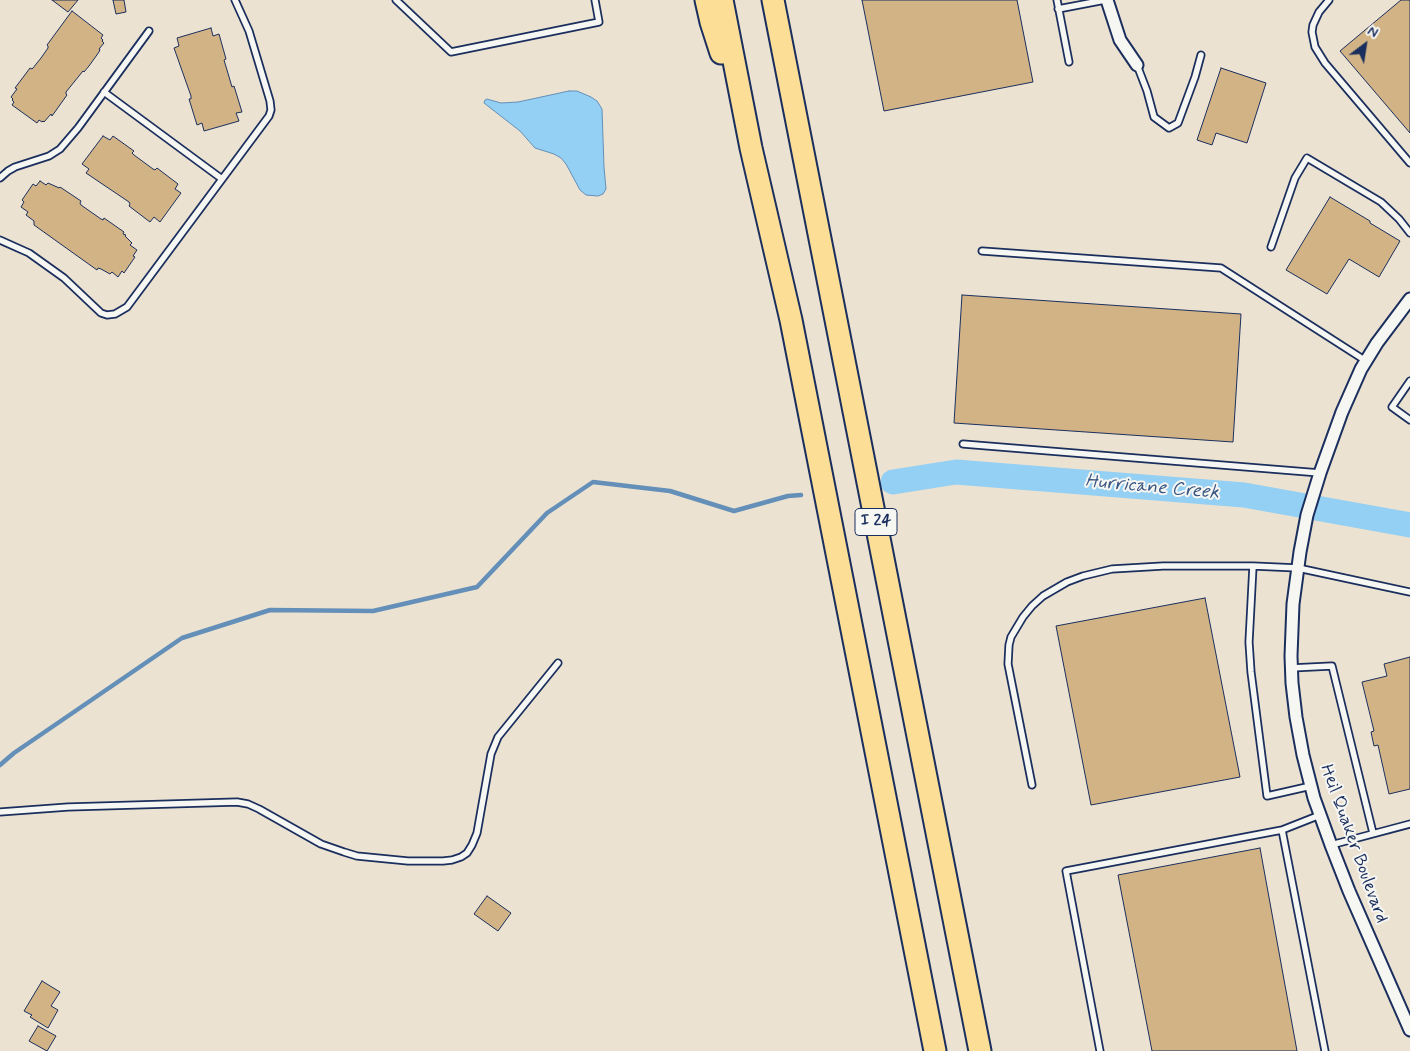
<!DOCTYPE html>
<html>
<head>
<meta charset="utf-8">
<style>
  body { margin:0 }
  #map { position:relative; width:1410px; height:1051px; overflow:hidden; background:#ebe2d1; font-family:Mynerve,sans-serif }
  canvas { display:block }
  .north { position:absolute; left:1340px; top:20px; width:50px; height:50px; -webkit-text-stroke:4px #f6f6f2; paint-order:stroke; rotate:31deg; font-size:14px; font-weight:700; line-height:20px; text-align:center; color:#1b2f5e }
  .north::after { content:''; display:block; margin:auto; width:18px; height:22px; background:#1b2f5e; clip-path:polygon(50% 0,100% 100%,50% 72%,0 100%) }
</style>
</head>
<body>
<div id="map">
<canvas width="1410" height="1051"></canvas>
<div class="north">N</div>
</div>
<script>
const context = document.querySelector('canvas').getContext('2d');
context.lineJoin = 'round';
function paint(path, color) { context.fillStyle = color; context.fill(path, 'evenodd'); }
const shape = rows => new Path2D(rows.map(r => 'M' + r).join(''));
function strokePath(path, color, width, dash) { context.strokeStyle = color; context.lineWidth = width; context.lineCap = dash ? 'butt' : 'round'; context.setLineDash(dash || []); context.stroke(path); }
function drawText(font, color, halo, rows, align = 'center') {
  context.font = font + ' Mynerve,sans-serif'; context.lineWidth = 4; context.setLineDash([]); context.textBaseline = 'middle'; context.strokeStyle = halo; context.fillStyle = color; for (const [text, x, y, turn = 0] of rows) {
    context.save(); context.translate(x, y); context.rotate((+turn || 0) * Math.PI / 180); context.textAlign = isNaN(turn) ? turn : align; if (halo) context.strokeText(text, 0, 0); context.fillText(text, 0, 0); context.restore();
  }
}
const water = shape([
  [569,91,577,91,591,97,597,101,602,109,604,167,606,189,603,194,598,196,586,195,580,190,566,164,561,158,554,154,535,148,520,131,484,103,485,100,487,99,501,103,518,102,569,91]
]);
paint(water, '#94cff4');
strokePath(water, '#648fb8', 1);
strokePath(shape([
  [0,765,14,753,182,638,270,610,373,611,477,587,547,513,593,482,670,491,734,511,788,496,801,495]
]), '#648fb8', 4.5);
strokePath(shape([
  [893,482,956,472,1244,495,1410,525]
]), '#94cff4', 25);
const building = shape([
  [52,0,78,0,68,12,52,0],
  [113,0,124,0,126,12,116,14,113,0],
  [862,0,1017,0,1033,82,884,111,862,0],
  [1401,0,1410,0,1410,133,1340,51,1401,0],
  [72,11,103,35,101,38,103,40,102,41,104,43,99,49,100,49,99,52,89,66,84,72,83,71,66,92,66,94,67,95,52,116,51,114,44,122,43,121,42,122,39,120,37,123,12,105,14,102,12,100,13,99,11,97,17,89,15,88,30,68,32,69,33,68,41,58,48,48,48,46,47,45,72,11],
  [211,28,213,36,219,34,226,59,224,60,227,70,232,87,234,86,242,112,236,113,239,121,204,131,202,123,197,125,189,99,191,99,191,96,174,48,179,46,177,38,211,28],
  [1221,68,1266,83,1247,143,1216,133,1212,145,1197,140,1221,68],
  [103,136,110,140,113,136,134,151,132,153,134,155,153,169,155,170,157,168,178,184,175,189,181,193,160,222,154,217,150,222,129,206,130,204,129,202,86,173,89,169,82,164,103,136],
  [40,181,46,185,48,183,57,187,59,188,60,187,81,201,80,203,81,205,101,219,103,220,104,218,124,232,123,234,126,235,125,236,132,243,130,245,137,250,133,256,135,257,124,273,122,271,118,277,112,272,110,274,101,269,98,268,97,270,34,225,34,221,26,215,28,212,21,207,24,202,22,200,33,184,36,186,40,181],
  [1330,197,1370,221,1370,223,1400,241,1379,277,1349,259,1327,294,1286,270,1330,197],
  [962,295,1241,314,1233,442,954,423,962,295],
  [1205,598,1240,777,1091,805,1056,626,1205,598],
  [1410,657,1410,789,1389,794,1378,745,1374,746,1371,732,1374,731,1362,682,1387,676,1384,664,1410,657],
  [1260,848,1297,1051,1152,1051,1118,875,1260,848],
  [487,896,511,913,498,931,474,914,487,896],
  [42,981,60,992,51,1006,58,1010,48,1028,30,1017,32,1015,24,1011,42,981],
  [38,1026,56,1036,47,1051,29,1041,38,1026]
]);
paint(building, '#d1b385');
strokePath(building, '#1b2f5e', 1);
const service = shape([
  [396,0,451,52,599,22,595,0],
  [1057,0,1069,62],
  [1329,0,1319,12,1313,25,1312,32,1315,47,1325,63,1410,163],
  [1058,9,1105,0],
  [1137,65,1147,91,1154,117,1169,128,1178,123,1195,77,1201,55],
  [104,92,222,179],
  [0,178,8,171,15,167,49,156,60,149,78,128,149,31],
  [0,240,29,253,64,278,101,313,107,315,115,314,127,307,269,116,271,110,270,101,249,31,235,0],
  [1271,247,1295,178,1307,158,1381,202,1399,219,1410,233],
  [982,251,1221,268,1366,361],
  [1410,381,1392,407,1410,420],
  [963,444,1320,473],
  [1291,668,1332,666,1373,833],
  [1032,785,1008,664,1009,645,1011,637,1023,617,1032,606,1043,596,1067,582,1083,576,1112,569,1163,566,1253,566],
  [1311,786,1267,796,1251,672,1249,642,1253,566,1298,568,1410,592],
  [0,812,68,807,237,802,248,804,259,809,321,844,344,852,357,856,408,861,443,861,452,860,461,857,467,853,472,845,477,833,491,754,498,737,558,663],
  [1282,830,1325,1051],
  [1331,845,1410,824],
  [1100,1051,1066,871,1282,830,1320,815]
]);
const minor = shape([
  [1107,0,1120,40,1137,65],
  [1410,299,1377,343,1361,369,1342,412,1320,473,1307,515,1300,552,1293,604,1291,656,1292,683,1296,717,1303,755,1314,798,1331,845,1349,891,1410,1030]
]);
const motorway = shape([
  [706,0,711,22,721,53],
  [722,0,751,148,791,320,935,1051],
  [773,0,980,1051]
]);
strokePath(service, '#1b2f5e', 9);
strokePath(minor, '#1b2f5e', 15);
strokePath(motorway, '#1b2f5e', 25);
strokePath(service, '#f6f6f2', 5.5);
strokePath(minor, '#f6f6f2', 11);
strokePath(motorway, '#fcde96', 21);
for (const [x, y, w] of [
  [876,522,42]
]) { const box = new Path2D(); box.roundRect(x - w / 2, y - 13.5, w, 27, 4); context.fillStyle = '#f6f6f2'; context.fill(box); strokePath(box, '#1b2f5e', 1); }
drawText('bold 16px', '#1b2f5e', null, [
  ["I 24",876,522]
]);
drawText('18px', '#1b2f5e', '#f6f6f2', [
  ["Heil Quaker Boulevard",1353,844,70]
]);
drawText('italic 19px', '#395784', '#f6f6f2', [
  ["Hurricane Creek",1152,488,5]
]);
</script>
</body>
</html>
